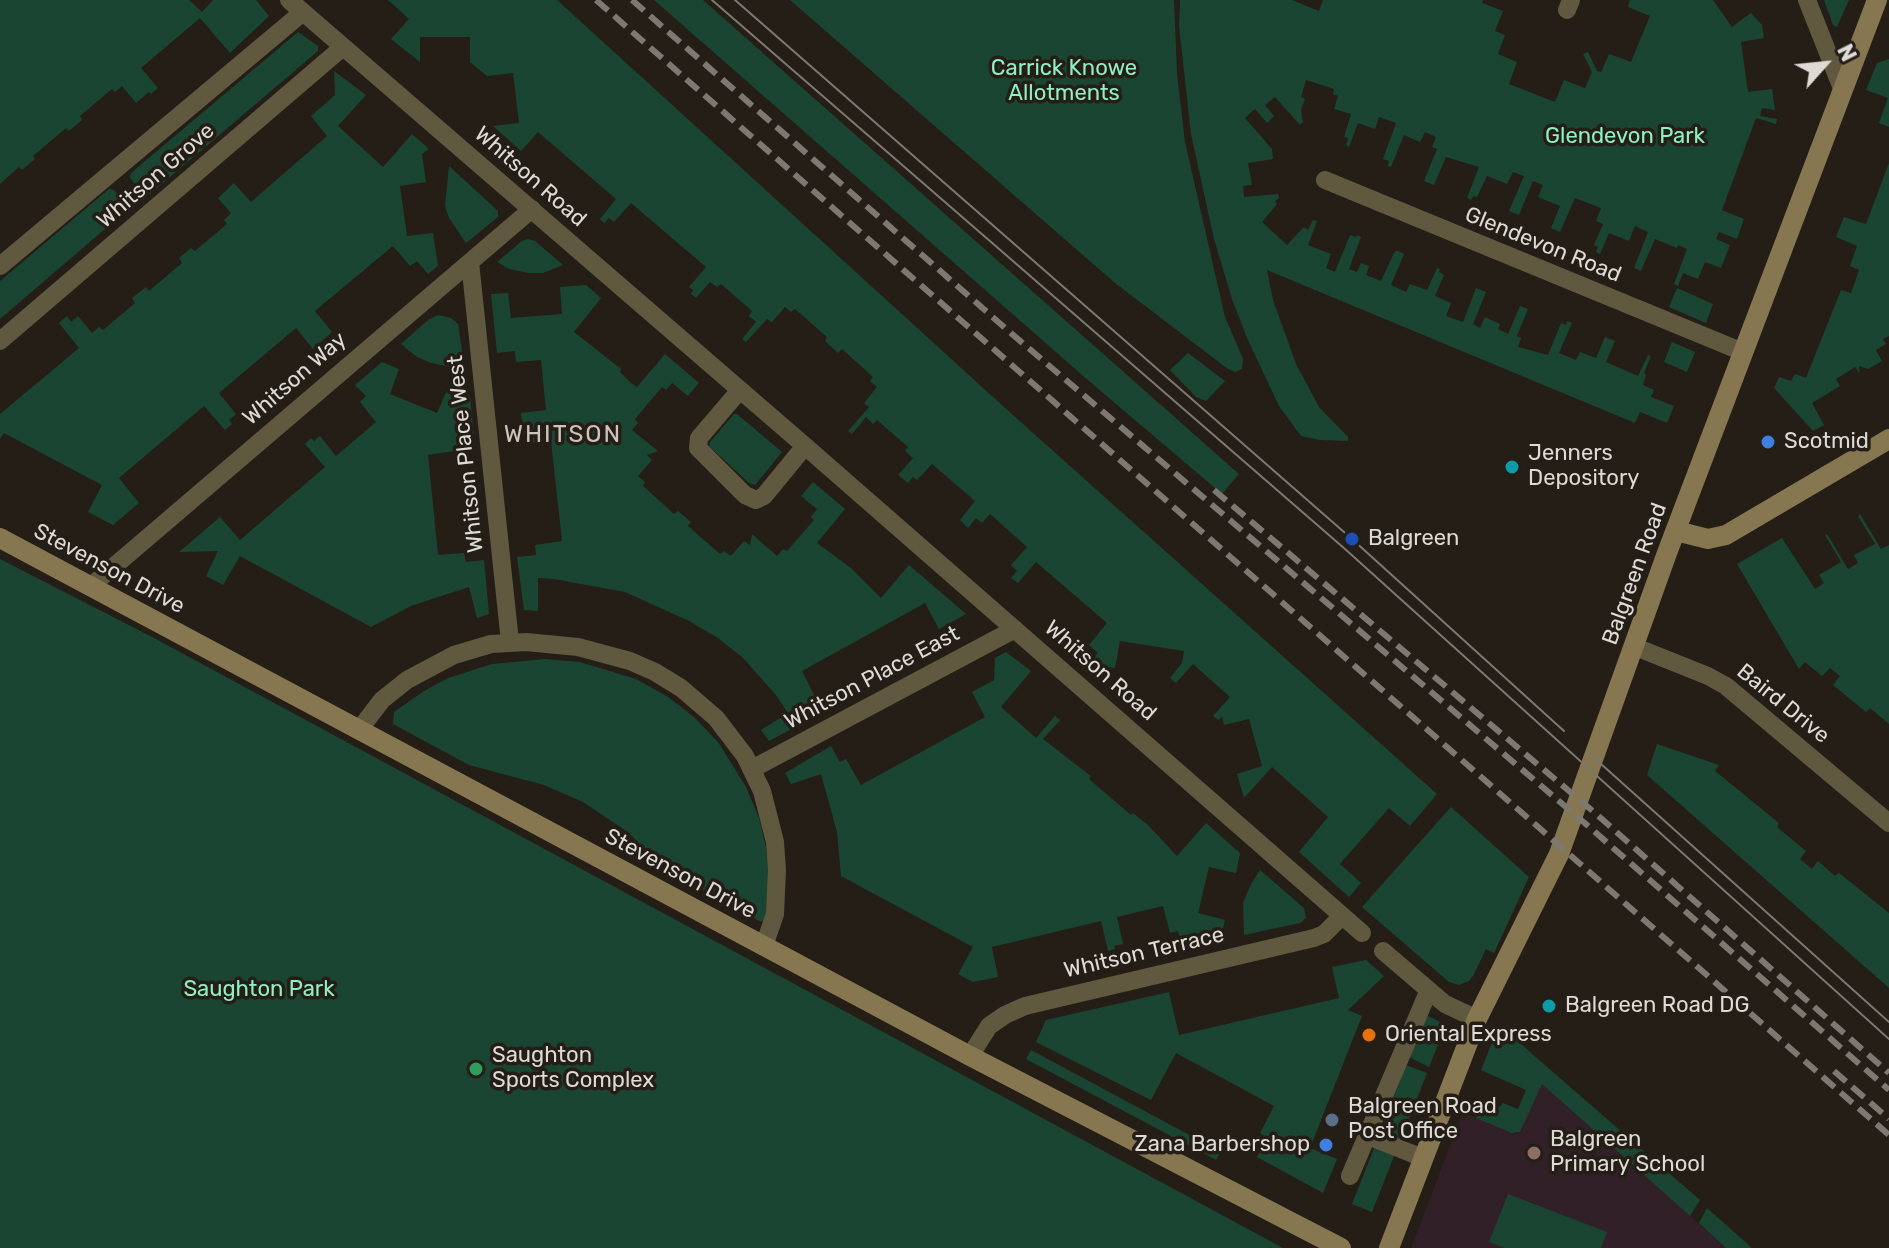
<!DOCTYPE html>
<html>
<head>
<meta charset="utf-8">
<style>
  body { margin:0 }
  #map { position:relative; width:1889px; height:1248px; overflow:hidden; background:#241e17; font-family:Rubik,sans-serif }
  canvas { display:block }
  .north { position:absolute; left:1785px; top:24px; width:80px; height:80px; -webkit-text-stroke:6px #241e17; paint-order:stroke; rotate:63deg; font-size:22px; font-weight:700; line-height:32px; text-align:center; color:#dedad6 }
  .north::after { content:''; display:block; margin:auto; width:28px; height:36px; background:#dedad6; clip-path:polygon(50% 0,100% 100%,50% 72%,0 100%) }
</style>
</head>
<body>
<div id="map">
<canvas width="1889" height="1248"></canvas>
<div class="north">N</div>
</div>
<script>
const context = document.querySelector('canvas').getContext('2d');
context.lineJoin = 'round';
function paint(path, color) { context.fillStyle = color; context.fill(path, 'evenodd'); }
const shape = rows => new Path2D(rows.map(r => 'M' + r).join(''));
function strokePath(path, color, width, dash) { context.strokeStyle = color; context.lineWidth = width; context.lineCap = dash ? 'butt' : 'round'; context.setLineDash(dash || []); context.stroke(path); }
function drawText(font, color, halo, rows, align = 'center') {
  context.font = font + ' Rubik,sans-serif'; context.lineWidth = 7; context.setLineDash([]); context.textBaseline = 'middle'; context.strokeStyle = halo; context.fillStyle = color; for (const [text, x, y, turn = 0] of rows) {
    context.save(); context.translate(x, y); context.rotate((+turn || 0) * Math.PI / 180); context.textAlign = isNaN(turn) ? turn : align; if (halo) context.strokeText(text, 0, 0); context.fillText(text, 0, 0); context.restore();
  }
}
paint(shape([
  [1541,1083,1726,1248,1411,1248,1463,1112,1517,1134,1521,1130]
]), '#312028');
paint(shape([
  [0,0,189,0,202,12,213,0,256,0,269,16,230,53,200,18,141,68,158,88,151,94,149,92,136,103,122,86,115,92,112,89,80,116,82,120,69,131,66,128,33,156,35,159,22,170,19,167,0,184],
  [388,0,557,0,1004,407,1437,794,1410,826,1389,808,1340,864,1361,883,1349,897,1299,852,1328,817,1272,767,1244,798,1237,774,1262,766,1249,719,1224,725,1222,717,1218,720,1213,716,1230,697,1193,664,1176,683,1170,678,1182,663,1184,651,1120,641,1115,668,1089,664,1098,653,1089,645,1107,623,1036,562,1018,583,1011,578,1017,571,1011,565,1027,547,990,514,982,523,976,518,968,528,960,520,975,501,932,464,917,480,913,477,908,483,898,475,913,458,905,451,908,447,877,420,873,424,866,417,852,434,848,431,869,407,864,403,877,387,870,381,873,377,842,349,838,353,825,341,827,337,795,309,791,312,785,307,772,322,767,319,746,342,742,339,756,322,749,316,752,311,721,284,717,287,710,282,696,298,691,294,693,290,689,287,706,267,631,203,614,222,609,218,604,223,600,219,616,199,538,132,521,151,493,126,519,123,513,73,487,76,470,62,470,37,420,37,420,62,391,39,409,19],
  [654,0,703,0,1239,474,1222,494,1089,381],
  [790,0,1174,0,1177,74,1185,142,1225,317,1243,359,1242,369,1235,372,1228,369,1115,283],
  [1180,0,1292,0,1319,11,1323,0,1483,0,1482,3,1503,11,1495,31,1505,35,1498,54,1517,62,1509,84,1555,102,1564,80,1585,88,1592,72,1583,54,1588,52,1597,71,1601,72,1609,54,1631,62,1650,16,1628,7,1630,0,1713,0,1732,27,1751,13,1762,25,1764,38,1741,42,1748,92,1772,89,1775,110,1762,108,1760,116,1777,119,1776,124,1756,118,1722,210,1744,219,1737,239,1719,232,1716,239,1730,245,1721,268,1705,262,1698,279,1683,273,1678,286,1674,284,1687,249,1678,245,1677,248,1655,239,1641,271,1634,268,1648,232,1635,226,1629,241,1609,233,1600,254,1596,252,1598,247,1594,245,1603,224,1596,221,1601,208,1575,198,1560,232,1551,228,1560,206,1538,197,1543,185,1533,181,1519,215,1509,211,1524,176,1513,172,1507,184,1487,176,1477,197,1473,196,1471,200,1467,198,1479,167,1446,157,1434,185,1424,181,1437,149,1432,147,1436,137,1425,132,1420,142,1404,135,1391,167,1388,166,1389,161,1383,159,1396,123,1379,117,1375,129,1358,123,1349,147,1346,145,1348,138,1344,137,1351,114,1334,109,1338,96,1333,94,1334,89,1306,80,1301,97,1305,99,1301,110,1303,122,1300,125,1275,97,1265,105,1274,116,1267,123,1255,109,1245,118,1272,149,1273,159,1248,163,1252,185,1243,186,1244,197,1278,194,1279,198,1275,201,1277,204,1262,222,1287,245,1304,227,1308,230,1313,220,1317,221,1308,245,1331,254,1326,268,1335,272,1350,235,1356,237,1357,235,1361,237,1349,269,1357,272,1361,263,1369,266,1366,275,1381,281,1395,251,1398,251,1404,254,1391,285,1406,292,1410,284,1427,290,1437,268,1440,269,1439,272,1444,275,1435,296,1451,303,1446,316,1463,322,1476,288,1486,292,1473,324,1480,328,1485,317,1500,324,1498,329,1508,334,1520,306,1528,309,1517,336,1521,338,1518,347,1548,355,1561,323,1566,325,1567,321,1572,323,1559,353,1576,360,1580,352,1596,358,1605,337,1615,341,1606,362,1638,376,1648,355,1651,356,1644,373,1646,375,1643,385,1654,390,1651,397,1674,406,1667,423,1640,412,1635,423,1267,270,1273,300,1296,364,1319,407,1348,437,1348,441,1320,440,1301,436,1279,406,1247,338,1232,299,1214,239,1191,134,1179,26],
  [1824,0,1849,0,1837,27,1833,25],
  [298,32,318,46,318,51,150,194,143,194,130,178,131,173],
  [1889,59,1889,127,1879,123,1888,98,1866,90,1877,63],
  [334,71,366,95,338,126,383,167,412,134,429,149,422,154,426,182,400,186,407,236,433,233,438,266,428,274,417,261,410,266,393,246,315,311,332,332,313,349,296,328,219,393,236,414,229,420,232,424,225,430,204,406,119,478,139,503,113,525,88,512,102,485,4,433,0,439,0,414,79,348,59,323,67,316,71,322,78,316,92,333,99,327,103,330,135,303,132,298,146,287,149,291,182,263,179,258,191,248,195,251,227,224,224,220,231,213,218,198,234,183,251,202,327,136,311,116,335,95],
  [1889,163,1889,336,1883,339,1886,344,1876,350,1882,361,1868,369,1859,366,1860,374,1855,367,1836,379,1840,386,1812,403,1824,425,1813,431,1774,388,1779,377,1791,381,1795,374,1806,378,1841,290,1851,293,1859,270,1850,266,1857,246,1836,237,1844,217,1866,224],
  [449,166,498,211,498,217,466,243,449,218,445,206],
  [109,189,114,190,128,206,127,210,0,319,0,281],
  [528,239,535,241,563,265,543,273,528,273,509,269,497,262,522,241],
  [586,285,601,298,574,332,621,369,620,372,631,383,637,387,665,354,699,383,688,396,672,383,666,390,662,387,635,419,638,423,632,430,658,451,647,455,652,460,638,476,645,482,643,486,674,514,678,511,691,522,688,526,720,554,724,551,731,556,744,541,750,545,752,534,777,556,783,549,787,551,814,520,811,517,817,509,801,496,813,482,845,509,817,543,851,568,881,598,909,565,966,614,939,629,925,603,802,671,815,697,810,700,818,715,769,741,761,730,788,713,776,695,743,658,718,638,689,621,625,592,554,579,538,578,538,611,524,610,517,557,536,555,535,545,562,541,551,441,525,443,521,413,546,410,541,360,516,362,515,351,497,353,491,294,508,293,511,318,562,314,560,287],
  [1677,288,1713,304,1706,323,1669,307],
  [438,315,451,318,458,324,464,364,447,366,431,363,417,357,401,344,428,320],
  [1672,342,1695,352,1687,372,1664,362],
  [1188,353,1225,381,1206,401,1196,397,1170,370],
  [382,362,399,369,390,394,437,413,448,388,470,396,475,449,454,445,454,451,428,455,438,555,464,553,466,562,484,560,489,614,477,618,469,587,411,606,371,627,240,556,223,585,206,576,218,551,179,552,220,517,240,540,325,467,305,444,311,438,314,441,320,436,336,456,376,422,360,402,366,396,355,385],
  [734,414,737,414,782,452,755,485,749,483,709,446,710,442],
  [1860,514,1881,549,1889,545,1889,724,1870,708,1866,712,1833,685,1840,676,1830,668,1822,676,1805,662,1799,669,1737,564,1782,538,1815,589,1824,583,1819,575,1841,562,1825,535,1827,534,1848,569,1858,563,1854,555,1875,544,1858,516],
  [0,559,154,638,1283,1248,0,1248],
  [1006,652,1031,671,1001,707,1036,738,1055,716,1060,720,1043,739,1091,776,1089,779,1131,815,1133,813,1148,825,1177,856,1206,823,1240,853,1236,873,1209,867,1198,913,1225,920,1220,941,1183,950,1178,931,1170,933,1163,906,1117,917,1123,944,1114,946,1115,949,1108,951,1101,921,992,947,998,977,973,982,958,974,973,947,841,876,837,832,821,774,791,784,785,773,831,746,840,762,846,759,861,785,985,717,972,692,994,680,995,658],
  [545,659,580,662,636,679,668,697,694,717,718,742,746,787,759,818,766,847,769,877,769,899,765,919,761,922,664,869,629,833,583,802,544,785,469,765,393,724,394,712,424,691,448,678,492,664],
  [1657,744,1719,765,1715,771,1779,823,1777,827,1806,851,1800,859,1812,869,1818,861,1835,876,1839,873,1889,913,1889,988,1647,775],
  [1451,807,1529,877,1494,953,1486,949,1473,976,1469,981,1459,985,1449,982,1362,907],
  [1260,870,1304,908,1306,918,1300,923,1244,935,1243,903,1251,884],
  [1366,960,1384,976,1348,1010,1362,1016,1310,1148,1337,1159,1323,1193,1257,1157,1267,1138,1260,1133,1274,1106,1176,1053,1151,1100,1036,1042,1046,1020,1169,992,1179,1035,1339,998,1332,967],
  [1426,1015,1446,1025,1429,1067,1409,1057],
  [1499,1025,1700,1200,1690,1216,1542,1084,1520,1132,1512,1133,1476,1118,1483,1100,1500,1107,1503,1103,1518,1109,1526,1090,1481,1070],
  [1031,1050,1221,1152,1216,1160,1026,1059],
  [1406,1065,1427,1073,1399,1145,1379,1136],
  [1375,1146,1395,1154,1372,1212,1352,1204],
  [1508,1194,1607,1232,1601,1248,1505,1248,1489,1242],
  [1707,1208,1752,1248,1726,1248,1699,1223]
]), '#1b4533');
strokePath(shape([
  [289,0,805,446,1362,933],
  [1807,0,1843,91],
  [1567,10,1571,0],
  [1325,180,1743,352],
  [470,262,510,642],
  [0,266,303,12],
  [0,341,343,47],
  [740,390,699,438,698,448,745,495,756,500,764,496,805,446],
  [91,586,532,209],
  [1633,646,1708,676,1726,686,1889,823],
  [359,730,382,700,407,680,454,655,491,644,526,642,578,647,630,661,655,672,681,688,716,718,745,756,762,791,775,842,777,870,775,914,764,946],
  [752,769,1015,629],
  [1383,951,1445,1004,1477,1019],
  [970,1056,989,1026,1005,1015,1025,1006,1314,938,1324,934,1342,916],
  [1368,1136,1423,1158],
  [1350,1176,1428,992]
]), '#615840', 18);
strokePath(shape([
  [1676,531,1708,539,1726,535,1889,439],
  [0,538,970,1056,1341,1248],
  [1389,1248,1477,1019,1559,854,1667,553,1877,0]
]), '#867751', 20);
strokePath(shape([
  [712,0,1345,549,1889,1039],
  [735,0,1352,539,1564,731],
  [1591,755,1889,1022]
]), '#7d7872', 2);
strokePath(shape([
  [596,0,1889,1135],
  [632,0,1012,334,1587,825,1889,1090],
  [1214,490,1595,813,1889,1073],
  [1834,1071,1889,1119]
]), '#7d7872', 6, [16, 8]);
for (const [x, y, r, color] of [
  [1768,442,8,"#3f7fe0"],
  [1512,467,8,"#0f9aa8"],
  [1352,539,8,"#1a4fb4"],
  [1549,1006,8,"#0f9aa8"],
  [1369,1035,8,"#e8710a"],
  [476,1069,8,"#2e9e5b"],
  [1332,1120,8,"#5c6f8a"],
  [1326,1145,8,"#3f7fe0"],
  [1534,1153,8,"#8d6e63"]
]) { const dot = new Path2D(); dot.arc(x, y, r, 0, 2 * Math.PI); context.fillStyle = color; context.fill(dot); strokePath(dot, '#241e17', 3); }
drawText('22px', '#8df1c4', '#241e17', [
  ["Carrick Knowe",1064,69],
  ["Allotments",1064,94],
  ["Glendevon Park",1625,137],
  ["Saughton Park",259,990]
]);
drawText('22px', '#dedad6', '#241e17', [
  ["Whitson Grove",156,176,-41],
  ["Whitson Road",530,177,41],
  ["Glendevon Road",1543,245,22],
  ["Whitson Way",295,379,-41],
  ["Whitson Place West",466,454,-96],
  ["Stevenson Drive",109,569,28],
  ["Balgreen Road",1635,574,-70],
  ["Whitson Road",1100,671,41],
  ["Whitson Place East",872,678,-28],
  ["Baird Drive",1783,704,39],
  ["Stevenson Drive",680,874,28],
  ["Whitson Terrace",1144,953,-13]
]);
drawText('22px', '#dedad6', '#241e17', [
  ["Scotmid",1784,442],
  ["Jenners",1528,454],
  ["Depository",1528,479],
  ["Balgreen",1368,539],
  ["Balgreen Road DG",1565,1006],
  ["Oriental Express",1385,1035],
  ["Saughton",492,1056],
  ["Sports Complex",492,1081],
  ["Balgreen Road",1348,1107],
  ["Post Office",1348,1132],
  ["Balgreen",1550,1140],
  ["Primary School",1550,1165],
  ["Zana Barbershop",1310,1145,"right"]
], 'left');
context.letterSpacing = '2px';
drawText('24px', '#ccc4bc', '#241e17', [
  ["WHITSON",563,435]
]);
context.letterSpacing = '0px';
</script>
</body>
</html>
